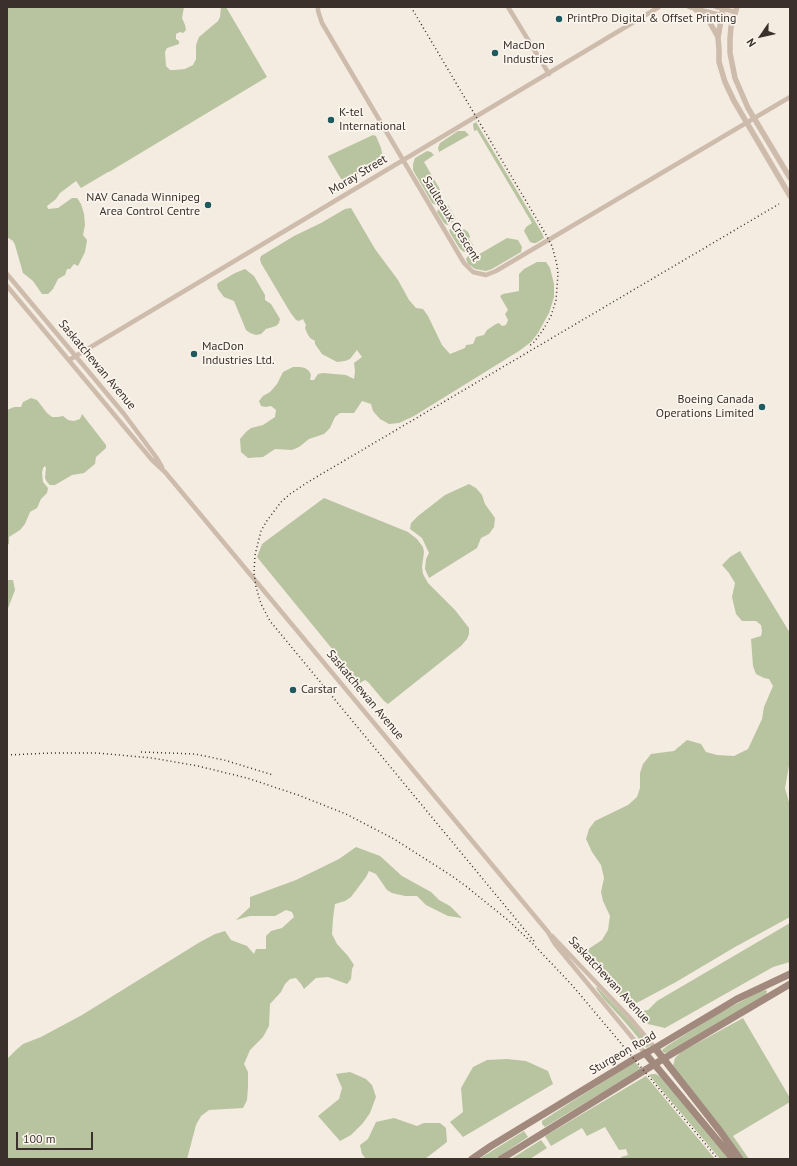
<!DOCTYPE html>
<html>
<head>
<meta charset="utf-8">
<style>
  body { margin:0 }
  #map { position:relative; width:797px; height:1166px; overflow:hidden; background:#f4ebe1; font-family:"PT Sans",sans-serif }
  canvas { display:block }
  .frame { position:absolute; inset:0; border:8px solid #3b302b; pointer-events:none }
  .north { position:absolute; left:741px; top:16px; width:40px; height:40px; -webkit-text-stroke:3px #fbf5ee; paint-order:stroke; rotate:236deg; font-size:11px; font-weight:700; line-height:16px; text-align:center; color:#3b302b }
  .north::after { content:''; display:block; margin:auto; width:14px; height:18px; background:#3b302b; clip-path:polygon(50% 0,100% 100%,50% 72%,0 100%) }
  .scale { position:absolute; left:16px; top:1132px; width:77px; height:18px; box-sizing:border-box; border:2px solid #3b302b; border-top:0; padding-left:5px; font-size:12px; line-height:14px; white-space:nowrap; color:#3b302b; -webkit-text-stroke:3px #fbf5ee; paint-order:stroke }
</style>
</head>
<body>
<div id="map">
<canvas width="797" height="1166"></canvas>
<div class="frame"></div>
<div class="north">N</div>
<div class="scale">100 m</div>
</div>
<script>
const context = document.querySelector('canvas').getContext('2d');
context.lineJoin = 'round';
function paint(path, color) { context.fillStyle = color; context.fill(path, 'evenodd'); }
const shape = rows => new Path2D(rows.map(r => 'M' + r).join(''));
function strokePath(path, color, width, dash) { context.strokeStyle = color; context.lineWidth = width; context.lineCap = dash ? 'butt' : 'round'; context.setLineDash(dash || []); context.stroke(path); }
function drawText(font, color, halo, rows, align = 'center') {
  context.font = font + ' "PT Sans",sans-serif'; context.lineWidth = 3.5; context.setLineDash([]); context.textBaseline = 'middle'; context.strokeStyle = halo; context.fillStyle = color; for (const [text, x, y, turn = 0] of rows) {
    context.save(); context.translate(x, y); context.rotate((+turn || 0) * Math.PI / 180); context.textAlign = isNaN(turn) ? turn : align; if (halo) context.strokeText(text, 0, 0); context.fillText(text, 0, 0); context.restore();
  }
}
paint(shape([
  [7,7,184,7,182,18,185,25,186,30,183,33,180,32,176,34,176,39,179,41,179,44,167,48,165,52,166,66,170,70,174,70,185,69,193,65,196,59,196,45,199,37,218,21,220,17,221,7,226,7,267,77,109,172,108,172,81,188,76,181,60,193,56,199,47,206,48,209,58,208,72,198,77,198,81,204,84,214,85,225,83,235,87,240,85,252,78,266,74,264,70,269,67,269,65,275,58,279,53,289,48,294,42,294,33,281,23,273,15,245,13,241,7,237],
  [476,122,542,233,544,238,536,243,533,243,530,242,524,231,526,227,532,223,477,130,474,131,473,124],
  [458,131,465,131,469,135,439,152,438,148,440,143],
  [373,135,376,136,381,148,383,158,368,166,348,182,341,179,328,157,328,156],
  [427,151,431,152,434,155,424,162,442,193,439,195,442,201,436,205,432,203,413,170,413,164,415,158],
  [444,205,448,205,456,219,454,221,447,225,444,223,437,212,439,208],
  [351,208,375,249,398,280,409,300,416,308,423,309,428,316,442,345,450,354,465,348,466,345,473,344,476,337,484,335,487,330,496,324,499,323,502,326,506,325,508,320,505,314,508,310,500,296,503,294,519,291,519,274,524,269,537,262,546,262,550,268,554,284,554,297,549,313,538,333,531,342,519,351,414,416,399,423,389,424,380,419,373,411,371,404,362,401,354,413,340,413,335,417,330,428,324,434,309,439,299,447,292,450,275,449,263,457,248,458,241,452,240,439,246,432,251,428,263,425,275,417,276,410,271,406,266,407,261,406,259,401,263,396,270,392,277,384,283,372,293,367,300,367,305,368,309,371,311,375,310,380,314,380,318,374,323,373,346,375,354,379,355,371,354,363,362,357,357,350,350,359,345,361,337,362,322,354,315,344,315,341,310,338,307,333,305,328,306,325,303,319,299,321,296,320,290,312,261,263,260,259,261,256,294,236,321,223,345,209],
  [453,227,455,227,458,232,464,229,468,232,470,236,469,239,473,245,472,247,464,252,460,249,450,233,449,230],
  [507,238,518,240,522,247,521,252,492,269,486,271,475,269,468,264,466,259,468,256,472,254,476,256],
  [245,269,254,276,265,295,265,300,271,304,280,319,279,323,276,326,266,329,261,334,256,335,250,333,246,330,234,301,224,297,218,289,217,285,218,283,235,273],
  [31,398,37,400,47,413,52,417,58,417,63,416,68,420,74,421,80,419,82,414,106,445,106,448,96,457,95,464,84,473,72,475,55,485,50,485,47,482,45,478,46,468,45,466,43,468,42,473,43,482,48,488,47,493,41,499,37,508,30,512,25,524,20,530,9,537,9,544,7,545,7,410,14,407,21,407,23,402],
  [469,484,476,488,482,495,485,504,495,518,494,527,489,534,481,538,477,548,429,578,425,569,426,559,429,553,422,538,410,529,411,523,418,516,445,495],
  [324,498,408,532,417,539,423,547,424,552,422,567,423,574,428,583,455,610,469,628,469,634,467,639,461,646,388,704,384,701,368,682,365,680,360,683,257,557,262,544],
  [740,551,790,633,790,760,785,788,790,806,790,917,735,947,676,982,631,1006,626,1004,606,980,583,956,587,950,602,940,608,930,610,916,603,901,601,892,604,878,601,865,592,852,586,839,589,829,595,821,628,805,637,797,640,788,640,773,643,764,651,754,674,751,687,740,701,744,706,752,717,755,734,756,748,749,762,719,764,707,773,686,769,679,764,678,756,674,753,666,751,639,761,636,762,631,761,625,756,621,742,621,736,614,732,597,735,583,729,573,722,565,730,557],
  [7,580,13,580,15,590,7,611],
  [356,847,380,856,402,876,431,892,439,900,450,906,462,918,448,916,426,905,417,896,405,896,392,893,387,890,376,874,369,871,366,877,351,897,345,901,335,904,333,918,332,934,337,944,348,956,354,965,352,969,351,979,347,984,328,977,316,978,304,989,301,984,296,978,290,979,285,984,281,992,270,1004,269,1026,263,1037,250,1050,244,1064,248,1072,248,1087,247,1100,243,1108,209,1110,201,1116,196,1125,187,1159,7,1159,7,1059,16,1050,23,1044,41,1037,82,1015,200,942,215,934,225,931,231,940,247,946,254,954,256,949,266,949,266,936,271,931,282,928,294,917,292,912,286,910,275,916,250,916,236,920,250,907,250,897,296,880,339,859],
  [790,923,790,962,773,967,665,1028,648,1024,642,1016,643,1011,648,1010,657,1001],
  [597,987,629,1020,648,1042,650,1046,646,1048,645,1046,625,1022,603,998,596,988],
  [766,990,767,991,766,995,669,1052,664,1053,662,1050,667,1046,717,1014,761,991],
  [743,1018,790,1098,790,1102,733,1136,749,1159,742,1159,673,1066,675,1058,681,1052],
  [507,1059,526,1061,548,1071,553,1084,463,1137,450,1122,463,1112,461,1088,473,1067,487,1060],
  [635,1062,641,1069,545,1127,542,1124,542,1121,571,1102],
  [350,1072,366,1079,372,1085,376,1097,370,1113,363,1123,351,1135,340,1141,318,1116,339,1099,342,1088,336,1074],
  [652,1074,656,1074,662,1078,730,1159,720,1159,649,1075],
  [646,1076,715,1159,622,1159,621,1157,628,1155,626,1149,619,1150,605,1127,587,1136,582,1128,551,1146,545,1136],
  [394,1118,417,1126,424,1123,440,1123,446,1128,447,1142,425,1159,366,1159,362,1154,360,1145,368,1139,376,1122],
  [524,1131,528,1137,495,1159,479,1159],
  [541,1140,547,1148,530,1159,511,1159]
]), '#b8c4a0');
strokePath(shape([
  [318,7,318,11,322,23,464,263,473,272,477,273,486,275,496,271,790,97],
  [508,7,549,74],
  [689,7,733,18],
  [716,7,735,12],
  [7,274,124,414,156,457,162,467],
  [7,286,152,460,165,472,548,932,555,944,645,1053],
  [69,360,659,7],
  [552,936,630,1018,655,1048]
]), '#cdbbac', 4.5);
strokePath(shape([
  [723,7,718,38,719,49,719,62,725,82,734,101,790,196],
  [737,7,731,27,730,39,730,53,735,78,748,108,790,178],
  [695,9,709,21,718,37]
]), '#cdbbac', 5.5);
strokePath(shape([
  [655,1048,720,1131,740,1159],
  [645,1053,733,1159],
  [472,1159,491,1146,634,1059,655,1048,737,999,790,974],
  [501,1159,663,1059,790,984]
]), '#a18a7d', 7);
strokePath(shape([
  [411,7,545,233,552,246,557,265,558,274,556,300,551,316,543,330,534,342,528,347],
  [141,752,195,754,224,760,273,775],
  [7,755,51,753,97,753,152,758,198,766,247,778,298,795,346,814,394,839,452,876,467,887,509,921,534,945,572,985,718,1159],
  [534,941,270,621,261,604,256,587,254,573,255,555,261,531,266,522,281,502,290,494,308,482,779,204]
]), '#3b302b', 1.5, [1, 3]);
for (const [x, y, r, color] of [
  [559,19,4,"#1f5a5e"],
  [495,53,4,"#1f5a5e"],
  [331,120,4,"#1f5a5e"],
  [208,205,4,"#1f5a5e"],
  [194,354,4,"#1f5a5e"],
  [762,407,4,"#1f5a5e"],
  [293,690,4,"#1f5a5e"]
]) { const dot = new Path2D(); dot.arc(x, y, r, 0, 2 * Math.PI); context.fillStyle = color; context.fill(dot); strokePath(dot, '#fbf5ee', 1.5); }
drawText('12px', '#3b302b', '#fbf5ee', [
  ["PrintPro Digital & Offset Printing",567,19],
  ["MacDon",503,46],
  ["Industries",503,60],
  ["K-tel",339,113],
  ["International",339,127],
  ["NAV Canada Winnipeg",200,198,"right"],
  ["Area Control Centre",200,212,"right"],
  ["MacDon",202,347],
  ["Industries Ltd.",202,361],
  ["Boeing Canada",754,400,"right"],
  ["Operations Limited",754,414,"right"],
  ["Carstar",301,690]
], 'left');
drawText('12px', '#3b302b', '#fbf5ee', [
  ["Moray Street",358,175,-31],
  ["Saulteaux Crescent",451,219,58],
  ["Saskatchewan Avenue",97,365,50],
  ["Saskatchewan Avenue",365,695,50],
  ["Saskatchewan Avenue",609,980,47],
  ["Sturgeon Road",623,1053,-30]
]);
</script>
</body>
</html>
